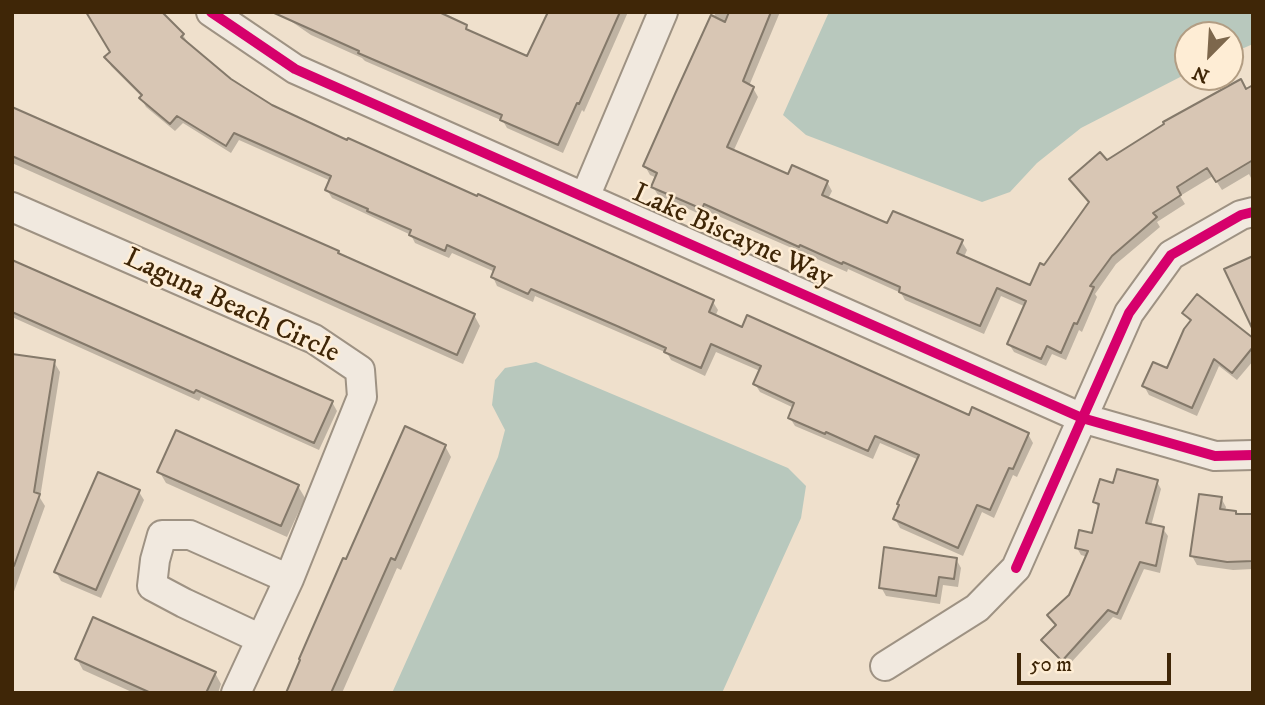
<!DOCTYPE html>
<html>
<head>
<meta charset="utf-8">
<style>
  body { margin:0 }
  #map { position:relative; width:1265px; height:705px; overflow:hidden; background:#efe0cc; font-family:"IM FELL DW Pica",serif }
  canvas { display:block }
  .frame { position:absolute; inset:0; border:14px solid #3f2607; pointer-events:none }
  .north { position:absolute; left:1174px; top:21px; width:70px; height:70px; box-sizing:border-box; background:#feedd5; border:2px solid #b29d83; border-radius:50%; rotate:204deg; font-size:19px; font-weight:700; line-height:28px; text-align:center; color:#3f2607 }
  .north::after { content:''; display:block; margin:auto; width:24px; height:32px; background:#7d674c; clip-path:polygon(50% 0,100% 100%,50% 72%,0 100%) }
  .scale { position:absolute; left:1017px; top:653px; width:154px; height:32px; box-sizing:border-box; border:4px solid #3f2607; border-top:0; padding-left:9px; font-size:21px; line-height:24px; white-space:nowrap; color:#3f2607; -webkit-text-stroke:5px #feedd5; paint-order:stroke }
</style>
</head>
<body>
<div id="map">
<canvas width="1265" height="705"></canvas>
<div class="frame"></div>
<div class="north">N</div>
<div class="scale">50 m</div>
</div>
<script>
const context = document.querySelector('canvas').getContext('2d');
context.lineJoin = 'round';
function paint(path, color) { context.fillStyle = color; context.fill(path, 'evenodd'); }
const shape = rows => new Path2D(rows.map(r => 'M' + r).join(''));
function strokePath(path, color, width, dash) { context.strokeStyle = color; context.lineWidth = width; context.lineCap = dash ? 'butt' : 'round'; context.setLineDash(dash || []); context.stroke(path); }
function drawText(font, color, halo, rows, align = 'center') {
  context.font = font + ' "IM FELL DW Pica",serif'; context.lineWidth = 5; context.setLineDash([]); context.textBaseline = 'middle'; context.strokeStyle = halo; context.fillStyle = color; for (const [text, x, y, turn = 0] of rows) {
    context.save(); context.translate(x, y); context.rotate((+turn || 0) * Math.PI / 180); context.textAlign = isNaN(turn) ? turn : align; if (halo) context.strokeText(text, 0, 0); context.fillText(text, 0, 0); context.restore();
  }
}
paint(shape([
  [829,12,1253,12,1253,44,1230,54,1230,35,1188,35,1188,73,1081,128,1037,163,1010,192,982,202,806,135,783,115],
  [536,362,788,468,806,486,801,518,722,693,392,693,498,457,505,430,492,405,495,380,505,368]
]), '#b8c8bd');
paint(shape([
  [549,12,628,12,584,112,582,110,563,153,507,128,503,121,365,61,362,58,311,35,282,15,466,26,470,32,528,58],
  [716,12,780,12,749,86,753,88,758,97,733,152,789,177,827,182,832,191,828,199,888,226,962,242,967,250,964,257,1031,287,1090,204,1076,188,1071,179,1253,87,1253,177,1251,178,1249,174,1222,190,1213,176,1180,196,1185,204,1157,222,1160,227,1116,264,1095,294,1097,297,1082,332,1079,330,1066,360,1052,354,1046,366,1014,352,1009,344,1026,307,1001,296,984,334,905,300,901,293,848,269,847,272,709,212,706,217,658,195,653,187,657,178,650,175,645,166],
  [183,35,188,43,230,80,271,107,713,302,718,310,715,317,970,417,1028,434,1033,443,1017,477,1013,475,994,518,982,512,963,556,900,528,895,519,919,460,880,443,873,459,795,426,790,418,794,408,760,392,755,384,760,371,716,352,705,376,671,360,667,353,535,296,533,302,497,286,493,277,495,272,452,253,449,258,415,243,411,235,332,198,327,190,331,181,239,140,231,153,183,123,175,131,146,107,141,98,142,97,111,66,107,58],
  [12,109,338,252,340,256,474,315,480,326,463,364,12,163],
  [12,261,332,402,337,411,319,450,201,397,199,401,12,317],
  [1184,313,1253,341,1253,361,1237,380,1219,366,1197,416,1149,395,1144,386,1168,370,1191,323],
  [12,356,54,362,60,372,40,498,45,506,12,597],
  [445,446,451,457,401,570,397,568,342,693,287,693,347,562],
  [159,471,298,486,305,498,287,537,166,483],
  [1157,482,1161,489,1151,526,1163,529,1168,536,1160,573,1144,569,1121,620,1113,617,1067,667,1047,647,1043,640,1057,627,1049,616,1070,596,1088,557,1081,555,1077,548,1094,536,1100,510,1095,502,1114,485],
  [139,492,144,500,101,598,61,581,56,572],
  [1221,498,1226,507,1225,511,1253,515,1253,569,1233,570,1197,565,1192,556],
  [956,559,961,568,958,587,943,585,940,604,886,596,881,587],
  [77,659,215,673,221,684,218,693,134,693,83,670]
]), '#0003');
const building = shape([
  [86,12,162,12,184,34,181,37,231,79,272,105,347,140,348,138,477,196,478,194,714,300,709,312,742,327,747,315,969,415,972,407,1029,433,1013,469,1009,468,990,510,977,505,958,548,893,519,899,505,897,504,919,455,875,436,868,451,826,432,825,434,788,418,794,403,753,384,761,366,711,344,701,368,664,352,666,348,617,326,531,289,528,294,491,277,495,267,447,245,445,251,409,235,411,230,367,211,368,209,325,190,331,176,234,133,226,146,177,116,170,124,139,98,142,95,104,57,110,52,86,12],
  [272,12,439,12,467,25,466,29,527,56,548,12,620,12,579,104,577,103,558,145,500,120,502,115,358,53,359,51,272,12],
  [729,12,771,12,743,81,754,87,727,147,788,174,792,165,828,181,822,195,887,223,893,211,963,240,957,253,1030,285,1040,263,1044,265,1089,202,1069,179,1100,152,1107,160,1164,124,1163,122,1241,79,1246,89,1253,85,1253,160,1216,182,1207,168,1177,187,1181,195,1153,213,1157,217,1112,256,1090,286,1094,287,1077,324,1074,323,1061,353,1047,346,1041,359,1007,344,1026,301,997,288,980,326,899,292,900,287,843,262,842,264,800,245,799,247,704,204,702,209,651,187,657,173,643,166,675,94,711,15,725,22,729,12],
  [12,107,339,251,338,253,475,314,457,355,12,156,12,107],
  [1253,256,1253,330,1224,269,1253,256],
  [12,260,333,401,314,443,196,390,194,393,12,312,12,260],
  [1197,294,1253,338,1253,347,1232,373,1214,359,1192,408,1142,386,1153,362,1167,368,1184,329,1191,320,1182,313,1197,294],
  [12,354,55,360,34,492,40,494,14,566,12,565,12,354],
  [405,426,446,445,395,560,391,558,331,693,286,693,300,660,299,659,343,558,346,559,405,426],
  [176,430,299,485,281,526,157,472,176,430],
  [1117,469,1158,480,1146,523,1164,527,1156,566,1140,562,1117,614,1108,610,1062,661,1041,640,1056,625,1047,615,1069,595,1088,551,1075,548,1079,530,1092,533,1099,504,1093,502,1100,479,1113,483,1117,469],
  [98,472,140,490,96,590,54,572,98,472],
  [1199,494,1222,497,1220,509,1236,511,1236,514,1253,514,1253,561,1227,562,1190,556,1199,494],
  [884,547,957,558,954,579,939,577,936,596,879,588,884,547],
  [93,617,216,672,206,693,151,693,75,659,93,617]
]);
paint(building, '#d8c6b4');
strokePath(building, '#84796a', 2);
const minor = shape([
  [211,12,295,69,1082,418,1215,456,1253,455],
  [585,197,663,12],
  [12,207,314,339,360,370,362,397,289,579,236,693],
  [261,639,184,603,152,586,155,560,162,535,190,535,289,579],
  [885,666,977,608,1016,568,1129,313,1171,255,1241,215,1253,212]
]);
strokePath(minor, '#9e9283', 32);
strokePath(minor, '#f1e9df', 28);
strokePath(shape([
  [211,12,295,69,1082,418,1215,456,1253,455],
  [1016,568,1129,313,1171,255,1241,215,1253,212]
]), '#d6006c', 10);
drawText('28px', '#3f2607', '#feedd5', [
  ["Lake Biscayne Way",732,237,24],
  ["Laguna Beach Circle",231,307,25]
]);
</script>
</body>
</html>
